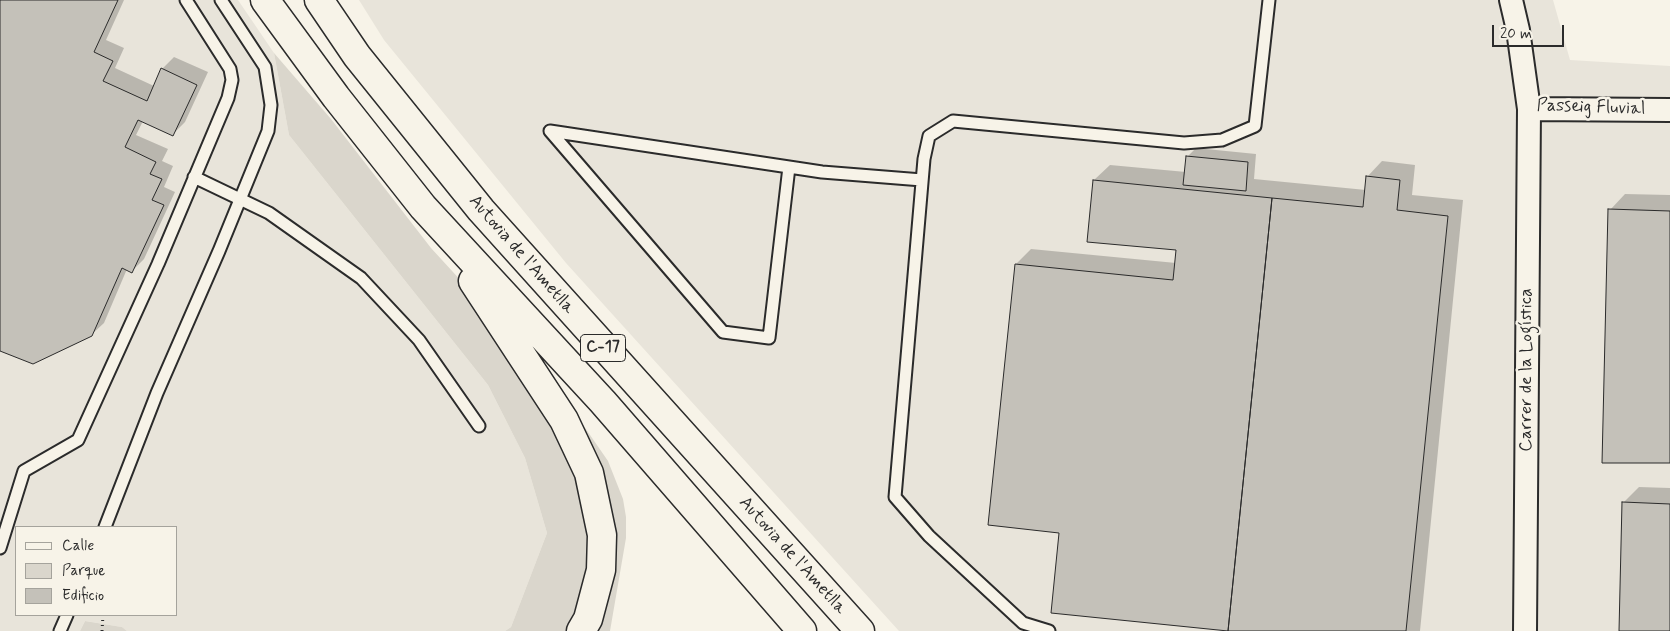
<!DOCTYPE html>
<html>
<head>
<meta charset="utf-8">
<style>
  body { margin:0 }
  #map { position:relative; width:1670px; height:631px; overflow:hidden; background:#f7f3e8; font-family:Mynerve,sans-serif }
  canvas { display:block }
  .legend { position:absolute; left:15px; top:526px; width:162px; height:90px; box-sizing:border-box; background:#f7f3e8; border:1px solid #a5a39c; margin:0; padding:6px 9px; list-style:none; font-size:15px; color:#2b2b2b }
  .legend li { display:flex; align-items:center; gap:10px; height:25px }
  .legend b { width:25px; border:1px solid #a5a39c }
  .scale { position:absolute; left:1492px; top:25px; width:72px; height:22px; box-sizing:border-box; border:2px solid #2b2b2b; border-top:0; padding-left:6px; font-size:15px; line-height:18px; white-space:nowrap; color:#2b2b2b; -webkit-text-stroke:4px #f7f3e8; paint-order:stroke }
</style>
</head>
<body>
<div id="map">
<canvas width="1670" height="631"></canvas>
<ul class="legend">
<li><b style="height:6px;background:#f7f3e8"></b>Calle</li>
<li><b style="height:14px;background:#dad6cc"></b>Parque</li>
<li><b style="height:14px;background:#c4c1b9"></b>Edificio</li>
</ul>
<div class="scale">20 m</div>
</div>
<script>
const context = document.querySelector('canvas').getContext('2d');
context.lineJoin = 'round';
function paint(path, color) { context.fillStyle = color; context.fill(path, 'evenodd'); }
const shape = rows => new Path2D(rows.map(r => 'M' + r).join(''));
function strokePath(path, color, width, dash) { context.strokeStyle = color; context.lineWidth = width; context.lineCap = dash ? 'butt' : 'round'; context.setLineDash(dash || []); context.stroke(path); }
function drawText(font, color, halo, rows, align = 'center') {
  context.font = font + ' Mynerve,sans-serif'; context.lineWidth = 5; context.setLineDash([]); context.textBaseline = 'middle'; context.strokeStyle = halo; context.fillStyle = color; for (const [text, x, y, turn = 0] of rows) {
    context.save(); context.translate(x, y); context.rotate((+turn || 0) * Math.PI / 180); context.textAlign = isNaN(turn) ? turn : align; if (halo) context.strokeText(text, 0, 0); context.fillText(text, 0, 0); context.restore();
  }
}
paint(shape([
  [0,0,238,0,274,53,289,135,488,385,525,458,547,533,511,627,505,631,127,631,122,627,85,621,80,631,0,631],
  [16,527,176,527,176,615,16,615],
  [359,0,1553,0,1570,60,1670,66,1670,631,899,631,566,263,384,40]
]), '#e8e4da');
paint(shape([
  [274,53,331,119,431,248,552,380,608,461,623,499,626,517,626,538,610,631,505,631,511,627,547,533,525,458,488,385,289,135],
  [85,621,122,627,127,631,80,631]
]), '#dad6cc');
paint(shape([
  [0,0,124,0,106,40,124,48,115,68,154,86,162,69,174,57,208,72,185,122,173,134,143,121,136,135,168,149,162,161,173,166,164,187,175,192,144,259,132,271,127,269,104,323,91,335,0,349],
  [1196,148,1256,154,1254,179,1366,190,1367,177,1382,161,1415,165,1412,195,1463,200,1420,631,1244,631,1060,531,1016,264,1031,249,1176,263,1177,249,1094,180,1110,165,1186,172,1187,157],
  [1625,194,1670,195,1670,462,1610,210],
  [1639,487,1670,488,1670,631,1620,631,1623,503]
]), '#0003');
const building = shape([
  [0,0,118,0,94,52,113,61,103,81,147,101,161,68,197,85,173,136,138,120,125,147,156,162,150,174,162,179,152,200,164,205,132,273,122,268,92,336,33,364,0,351,0,0],
  [1186,156,1248,162,1246,191,1183,185,1186,156],
  [1366,176,1400,180,1397,210,1448,216,1406,631,1228,631,1272,198,1363,207,1366,176],
  [1093,180,1272,198,1228,631,1051,613,1059,533,988,525,1015,264,1173,280,1176,250,1087,242,1093,180],
  [1608,209,1670,211,1670,463,1602,463,1608,209],
  [1622,502,1670,504,1670,631,1619,631,1622,502]
]);
paint(building, '#c4c1b9');
strokePath(building, '#2b2b2b', 1);
const service = shape([
  [789,167,769,338,723,332,550,131,789,167,822,172,922,180],
  [194,177,269,213,361,278,419,340,479,426],
  [105,527,157,393,219,251,268,131,271,105,265,67,221,0],
  [0,548,24,471,78,440,158,264,228,98,232,80,230,69,186,0],
  [60,631,67,615],
  [1049,631,1023,623,929,536,895,497,924,159,929,136,953,121,1184,143,1222,140,1255,126,1269,0]
]);
const minor = shape([
  [1511,0,1518,30,1529,109,1525,631],
  [1529,109,1670,110]
]);
const motorway = shape([
  [265,0,336,97,423,207,603,402,802,631],
  [319,0,357,56,481,210,860,631],
  [473,281,564,420,589,473,602,535,601,570,588,619,581,631]
]);
strokePath(service, '#2b2b2b', 15);
strokePath(minor, '#2b2b2b', 26);
strokePath(motorway, '#2b2b2b', 31);
strokePath(shape([
  [102,631,103,615]
]), '#2b2b2b', 3, [1, 4]);
strokePath(service, '#f7f3e8', 11);
strokePath(minor, '#f7f3e8', 22);
strokePath(motorway, '#f7f3e8', 28);
for (const [x, y, w] of [
  [603,348,45]
]) { const box = new Path2D(); box.roundRect(x - w / 2, y - 13.5, w, 27, 4); context.fillStyle = '#f7f3e8'; context.fill(box); strokePath(box, '#2b2b2b', 1); }
drawText('bold 16px', '#2b2b2b', null, [
  ["C-17",603,348]
]);
drawText('18px', '#2b2b2b', '#f7f3e8', [
  ["Passeig Fluvial",1591,108,2],
  ["Autovia de l'Ametlla",521,255,49],
  ["Carrer de la Logística",1527,370,-90],
  ["Autovia de l'Ametlla",792,556,48]
]);
</script>
</body>
</html>
